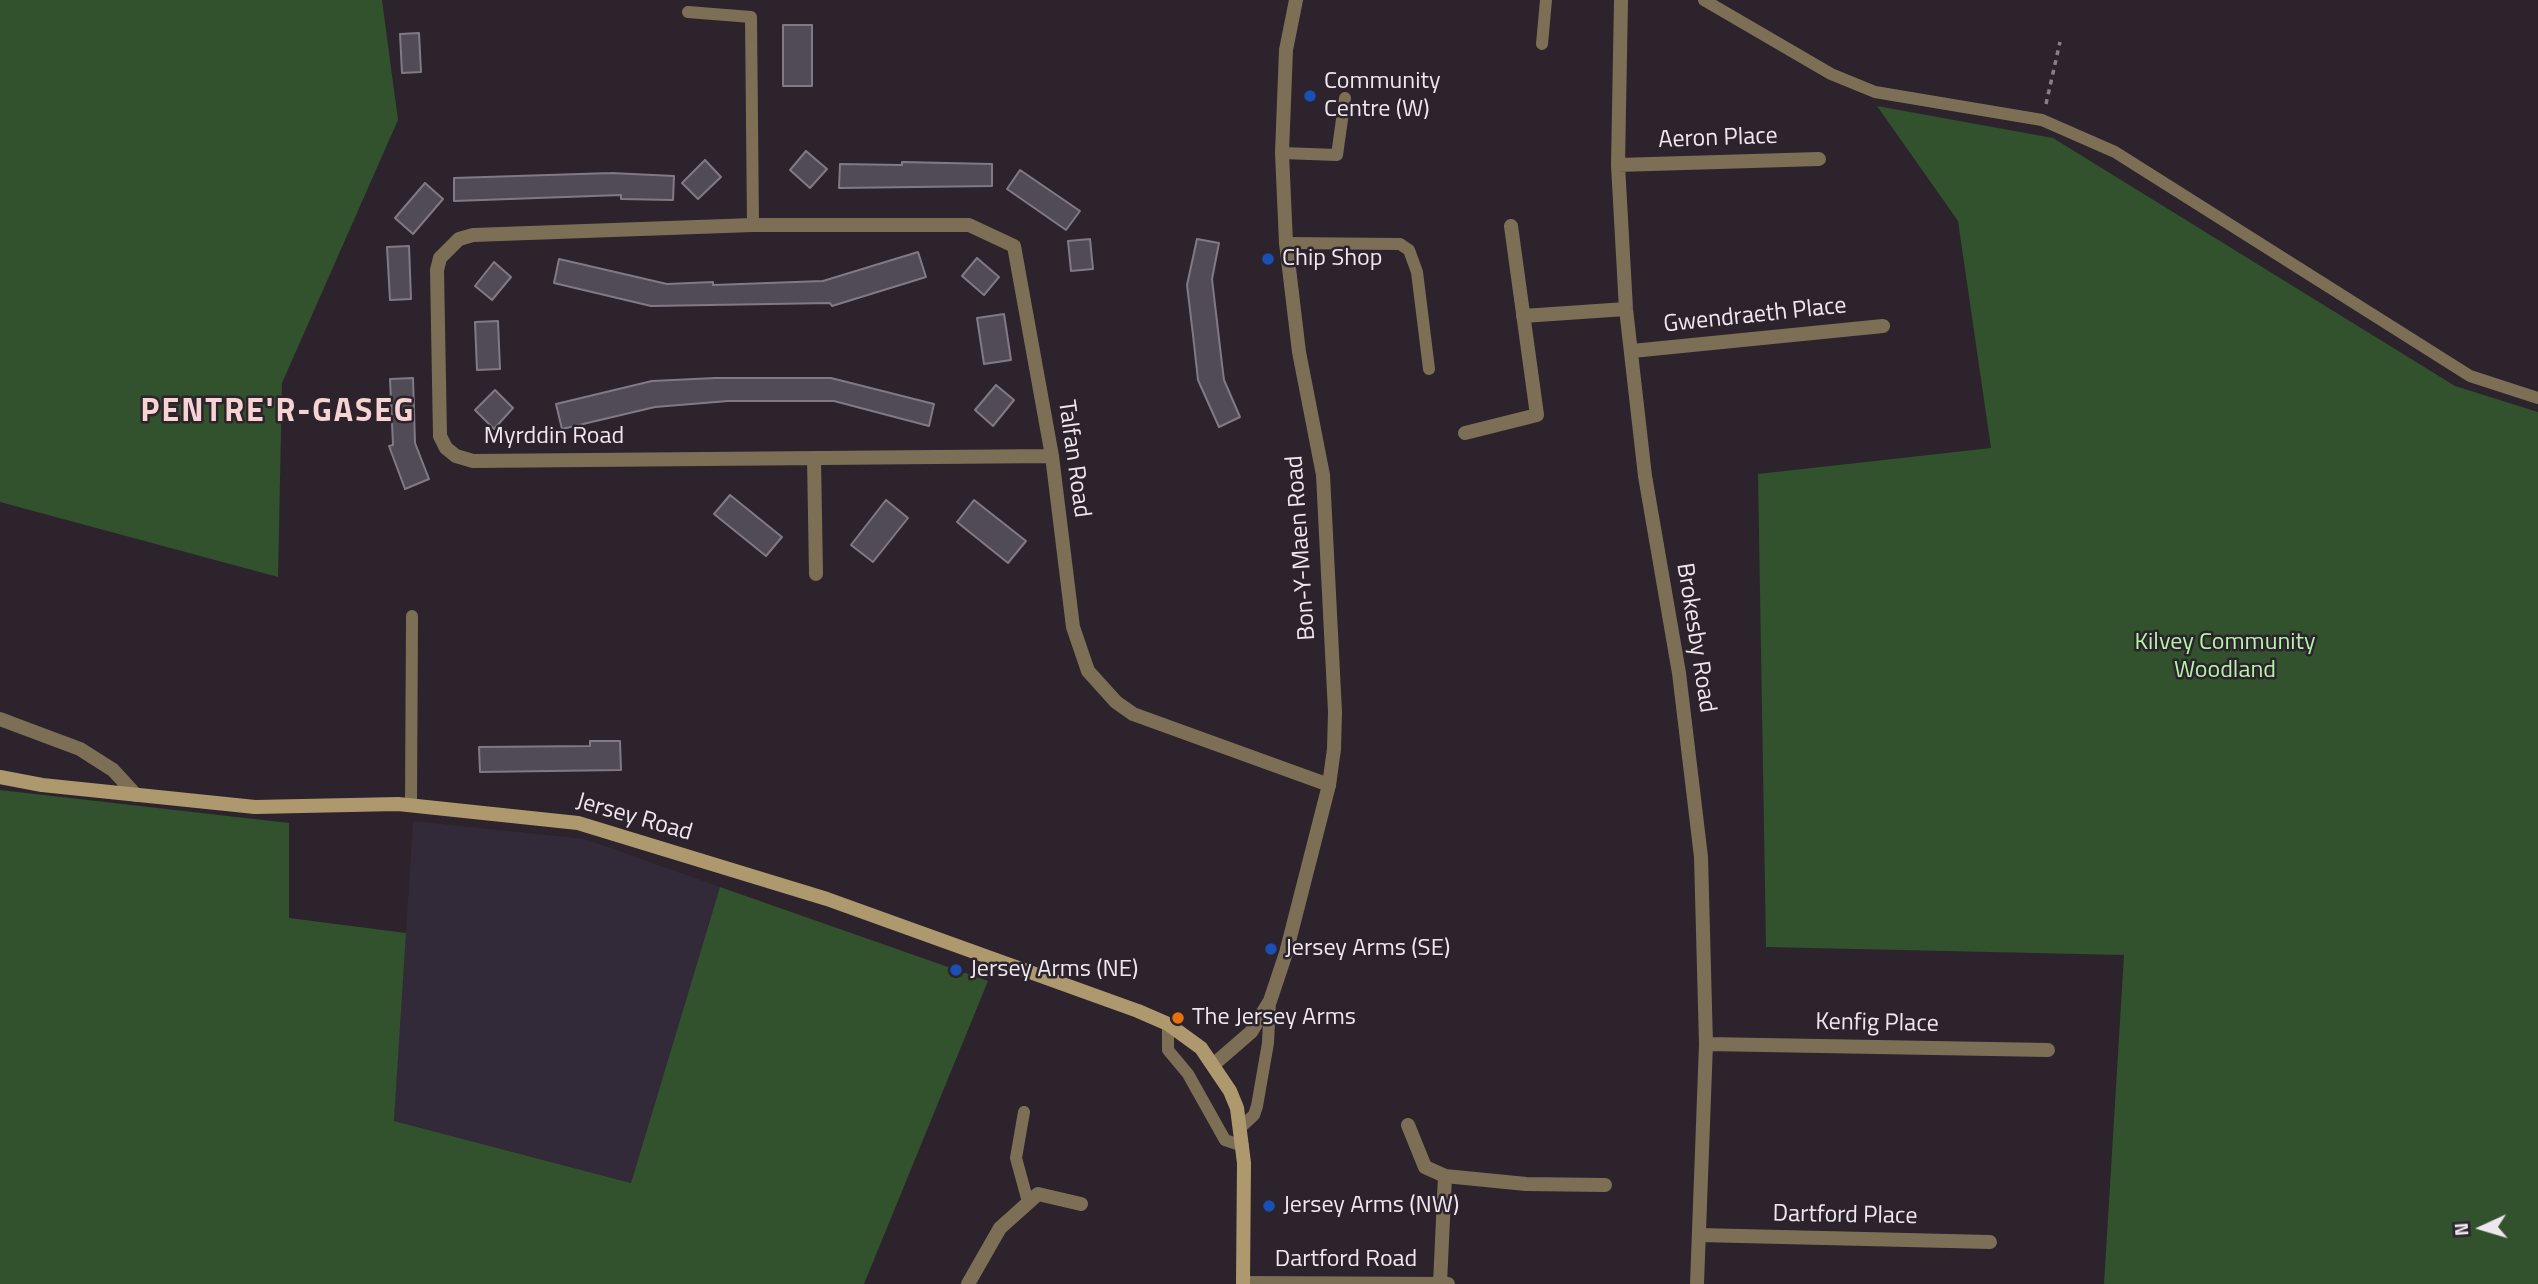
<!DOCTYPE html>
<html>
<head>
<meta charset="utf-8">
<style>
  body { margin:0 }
  #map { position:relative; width:2538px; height:1284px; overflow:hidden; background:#2c232c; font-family:"Titillium Web",sans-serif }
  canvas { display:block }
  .north { position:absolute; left:2447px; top:1193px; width:70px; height:70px; -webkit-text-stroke:5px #2c232c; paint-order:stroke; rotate:266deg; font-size:19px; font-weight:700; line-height:28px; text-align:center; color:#eee8ee }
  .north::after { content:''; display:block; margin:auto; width:24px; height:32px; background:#eee8ee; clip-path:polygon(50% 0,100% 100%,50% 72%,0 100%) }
</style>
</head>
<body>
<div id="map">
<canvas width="2538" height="1284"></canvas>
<div class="north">N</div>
</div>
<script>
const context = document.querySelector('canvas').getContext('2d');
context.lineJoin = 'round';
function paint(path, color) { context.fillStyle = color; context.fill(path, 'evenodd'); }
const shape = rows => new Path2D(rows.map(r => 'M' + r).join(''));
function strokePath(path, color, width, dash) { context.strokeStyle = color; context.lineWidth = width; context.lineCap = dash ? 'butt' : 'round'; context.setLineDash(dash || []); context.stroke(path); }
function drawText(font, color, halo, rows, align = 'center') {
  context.font = font + ' "Titillium Web",sans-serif'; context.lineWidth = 5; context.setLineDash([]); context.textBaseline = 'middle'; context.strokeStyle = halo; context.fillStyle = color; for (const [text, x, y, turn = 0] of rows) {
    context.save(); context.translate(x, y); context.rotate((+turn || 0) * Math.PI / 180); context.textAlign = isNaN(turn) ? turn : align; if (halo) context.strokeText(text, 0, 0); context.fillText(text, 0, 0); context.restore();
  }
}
paint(shape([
  [413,821,585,839,720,887,631,1183,394,1121]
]), '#332a39');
paint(shape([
  [0,0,382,0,398,120,282,383,278,577,0,502],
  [1877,106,2053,138,2455,386,2538,412,2538,1284,2104,1284,2124,955,1766,947,1758,474,1991,448,1958,221],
  [0,790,289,823,289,918,406,933,394,1121,631,1183,720,887,988,981,864,1284,0,1284]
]), '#32512d');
const building = shape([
  [783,25,812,25,812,86,783,86,783,25],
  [419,33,421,72,402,73,400,34,419,33],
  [806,151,827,169,810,188,790,170,806,151],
  [705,160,721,177,698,199,682,183,705,160],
  [902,162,992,164,992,186,839,188,840,164,902,165,902,162],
  [1020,170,1080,211,1066,230,1007,189,1020,170],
  [611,173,674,176,673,200,621,199,621,195,454,201,454,178,611,173],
  [425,183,443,199,413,234,395,218,425,183],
  [1090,239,1093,269,1071,271,1068,241,1090,239],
  [1197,239,1219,243,1212,279,1222,364,1224,380,1240,417,1219,427,1198,380,1193,335,1187,285,1197,239],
  [409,246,411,299,390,300,387,247,409,246],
  [918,252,926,277,832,306,830,303,651,306,554,283,559,259,667,284,713,282,713,285,823,281,918,252],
  [977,258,999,277,984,295,962,276,977,258],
  [494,262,511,277,492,300,475,286,494,262],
  [1004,314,1011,360,984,364,977,318,1004,314],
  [498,321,500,369,477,370,475,322,498,321],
  [413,378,415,443,429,479,405,489,389,446,393,445,390,379,413,378],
  [715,378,831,378,934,404,929,426,834,401,728,401,655,407,562,429,556,404,652,381,715,378],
  [996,385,1014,400,993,426,975,410,996,385],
  [495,390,513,408,494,429,475,410,495,390],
  [730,495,782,537,766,556,714,514,730,495],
  [886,500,908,518,873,562,851,545,886,500],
  [974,500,1026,541,1008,563,957,522,974,500],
  [590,741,620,741,621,770,480,772,479,747,590,746,590,741]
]);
paint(building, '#514b56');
strokePath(building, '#817a86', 2);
strokePath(shape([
  [2046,104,2060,42]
]), '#878087', 3.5, [5, 5]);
strokePath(shape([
  [1704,0,1831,74,1875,92,2042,120,2115,152,2470,376,2538,398],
  [688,12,751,17,753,225],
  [1542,44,1546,0],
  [1282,153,1337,155,1345,98],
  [1286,243,1400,244,1409,250,1417,272,1429,369],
  [411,805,412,616],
  [1168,1024,1168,1050,1188,1074,1225,1140,1243,1146],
  [1024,1112,1016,1158,1028,1202],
  [1241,1127,1254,1115,1257,1106,1268,1043,1270,1001]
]), '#7d6f55', 12);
strokePath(shape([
  [1621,0,1618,165,1626,309,1645,476,1679,673,1701,857,1706,1044,1697,1284],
  [1618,165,1819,159],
  [1523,316,1626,309],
  [1632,351,1883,326],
  [1465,433,1537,415,1511,226],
  [1052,456,473,461,456,456,446,448,440,436,437,270,440,258,459,239,473,235,753,225,969,225,1014,246,1052,456,1073,627,1088,671,1116,702,1133,714,1329,785],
  [814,458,816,574],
  [0,719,80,749,113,770,136,795],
  [1706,1044,2048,1050],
  [1408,1125,1425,1167,1445,1176,1526,1184,1605,1185],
  [1699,1235,1990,1242],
  [1243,1283,1448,1284],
  [968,1284,1000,1228,1038,1194,1081,1204],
  [1440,1284,1445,1176]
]), '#7d6f55', 14);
strokePath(shape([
  [1213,1065,1251,1032,1270,1001,1286,953,1329,785,1334,749,1335,712,1323,475,1299,352,1286,243,1282,153,1286,50,1296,0]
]), '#7d6f55', 14);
strokePath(shape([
  [0,777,42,785,255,807,398,804,578,823,827,899,1138,1011,1168,1024,1201,1048,1230,1091,1237,1108,1244,1163,1243,1284]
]), '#ae996e', 14);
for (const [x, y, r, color] of [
  [1310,96,7,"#1a4fb4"],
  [1268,259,7,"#1a4fb4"],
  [1271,949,7,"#1a4fb4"],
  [956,970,7,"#1a4fb4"],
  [1178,1018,7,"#e8710a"],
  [1269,1206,7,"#1a4fb4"]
]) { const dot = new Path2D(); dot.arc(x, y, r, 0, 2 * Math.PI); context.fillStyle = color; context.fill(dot); strokePath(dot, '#2c232c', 2.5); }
drawText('24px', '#eee8ee', '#2c232c', [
  ["Community",1324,82],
  ["Centre (W)",1324,110],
  ["Chip Shop",1282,259],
  ["Jersey Arms (SE)",1285,949],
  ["Jersey Arms (NE)",970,970],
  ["The Jersey Arms",1192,1018],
  ["Jersey Arms (NW)",1283,1206]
], 'left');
drawText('24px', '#eee8ee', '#2c232c', [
  ["Aeron Place",1718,139,-2],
  ["Gwendraeth Place",1755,316,-6],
  ["Myrddin Road",554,437],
  ["Talfan Road",1073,459,82],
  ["Bon-Y-Maen Road",1302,548,-94],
  ["Brokesby Road",1695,638,81],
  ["Jersey Road",634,818,16],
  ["Kenfig Place",1877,1024,1],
  ["Dartford Place",1845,1216,1],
  ["Dartford Road",1346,1260]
]);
drawText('24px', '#b2f5a7', '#2c232c', [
  ["Kilvey Community",2225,643],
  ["Woodland",2225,671]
]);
context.letterSpacing = '2px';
drawText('bold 32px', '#f7d3d3', '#2c232c', [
  ["PENTRE'R-GASEG",278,413]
]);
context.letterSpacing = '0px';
</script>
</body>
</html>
